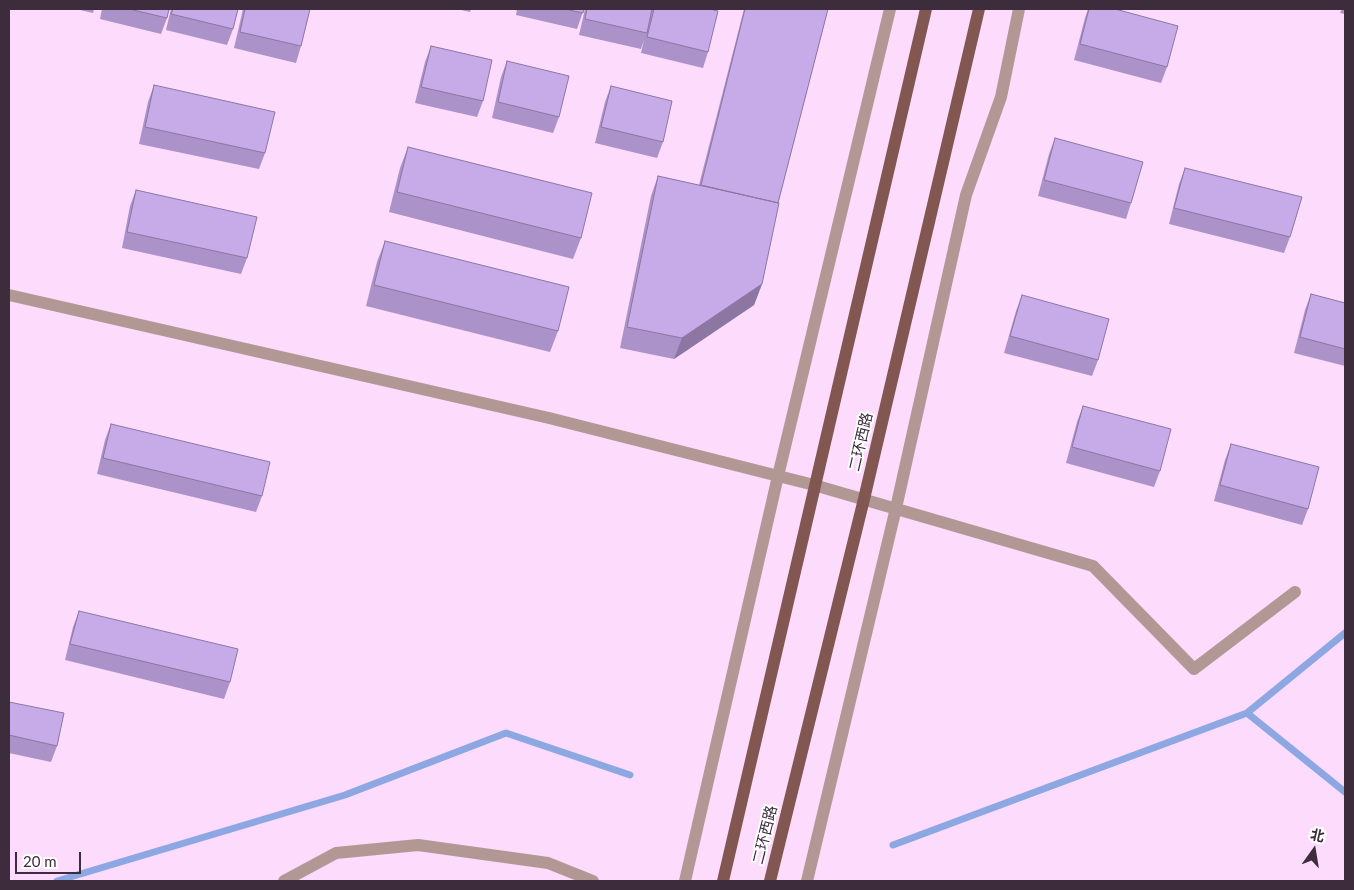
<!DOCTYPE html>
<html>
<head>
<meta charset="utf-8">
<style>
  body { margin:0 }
  #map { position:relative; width:1354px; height:890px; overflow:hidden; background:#fcdbfc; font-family:Lato,"Noto Sans SC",sans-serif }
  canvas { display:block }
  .frame { position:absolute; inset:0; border:10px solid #3c2c3c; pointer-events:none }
  .north { position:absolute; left:1289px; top:825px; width:50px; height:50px; -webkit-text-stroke:4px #fff; paint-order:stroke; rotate:13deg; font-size:14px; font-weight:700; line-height:20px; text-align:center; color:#3c2c3c }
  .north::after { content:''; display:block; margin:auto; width:18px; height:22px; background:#3c2c3c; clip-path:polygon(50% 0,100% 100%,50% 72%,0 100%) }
  .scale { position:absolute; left:15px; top:852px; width:66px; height:22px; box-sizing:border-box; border:2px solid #3c2c3c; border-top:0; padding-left:6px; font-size:15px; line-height:18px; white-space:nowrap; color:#3c2c3c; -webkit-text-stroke:4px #fff; paint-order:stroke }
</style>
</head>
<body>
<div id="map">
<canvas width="1354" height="890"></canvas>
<div class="frame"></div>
<div class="north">北</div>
<div class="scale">20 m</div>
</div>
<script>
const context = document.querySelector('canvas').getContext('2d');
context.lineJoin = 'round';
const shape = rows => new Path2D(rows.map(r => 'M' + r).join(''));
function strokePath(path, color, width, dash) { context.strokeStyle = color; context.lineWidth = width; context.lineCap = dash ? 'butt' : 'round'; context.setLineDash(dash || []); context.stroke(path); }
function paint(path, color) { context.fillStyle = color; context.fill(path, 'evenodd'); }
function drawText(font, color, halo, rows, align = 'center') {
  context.font = font + ' Lato,"Noto Sans SC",sans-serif'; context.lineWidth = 4; context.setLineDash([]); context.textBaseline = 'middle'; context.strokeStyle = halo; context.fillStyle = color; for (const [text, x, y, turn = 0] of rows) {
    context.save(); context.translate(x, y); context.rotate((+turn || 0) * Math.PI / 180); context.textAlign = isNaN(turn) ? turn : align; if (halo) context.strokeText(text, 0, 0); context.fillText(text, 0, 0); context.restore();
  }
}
strokePath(shape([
  [1247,713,1345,792],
  [893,845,1247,713,1345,633],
  [57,881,345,795,506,733,630,775]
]), '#8ca7e2', 7);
strokePath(shape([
  [9,295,549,418,814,485,1093,566,1194,669,1295,592],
  [284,881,336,853,418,845,548,863,593,881],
  [685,881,778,476,890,9],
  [807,881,896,508,966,195,1001,97,1019,9]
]), '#b29895', 12);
strokePath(shape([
  [723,881,926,9],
  [770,881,864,499,979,9]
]), '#825651', 12);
paint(shape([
  [76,9,94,9,93,13],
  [102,9,169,9,167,18,161,34,100,19],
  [171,9,238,9,233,29,227,45,166,30],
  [243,9,310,9,301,46,296,63,234,48],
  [457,9,471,9,470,12],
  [517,9,584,9,577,29,516,15],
  [585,9,710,9,708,52,703,68,641,53,644,40,641,49,579,35],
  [744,9,828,9,778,203,762,284,754,305,674,359,620,348,651,196,658,176,699,185],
  [1088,9,1115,9,1167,67,1161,83,1074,60,1085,18],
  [1342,9,1345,9,1345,14,1340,13],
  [431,46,483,101,477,117,415,103,425,62],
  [507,61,559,117,553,133,492,118,501,77],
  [154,85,265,153,259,169,139,144,148,102],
  [611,86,663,142,657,158,595,143,605,102],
  [1055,138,1131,203,1126,219,1038,196,1049,154],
  [408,147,581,238,573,259,389,212,400,168],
  [1185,168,1290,237,1284,253,1169,224,1179,184],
  [136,190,247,258,241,274,122,248,130,206],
  [385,241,558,331,550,352,366,306,377,262],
  [1311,294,1345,303,1345,366,1294,353,1305,310],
  [1022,295,1098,360,1092,376,1004,353,1016,311],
  [1083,406,1160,471,1154,487,1066,463,1077,422],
  [111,424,262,496,256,512,97,474,105,440],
  [1231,444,1308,509,1302,525,1214,501,1225,460],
  [79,611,230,682,224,699,65,660,73,627],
  [9,702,57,746,51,762,9,753]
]), '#ab92c8');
paint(shape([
  [762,284,754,305,674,359,682,338]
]), '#8b77a2');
const building = shape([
  [129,9,169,9,167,18,129,9],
  [173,9,238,9,233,29,171,14,173,9],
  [245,9,310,9,301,46,240,32,245,9],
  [565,9,584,9,583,13,565,9],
  [587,9,652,9,647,33,585,19,587,9],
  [654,9,710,9,718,11,708,52,647,37,654,9],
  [745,9,828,9,778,203,701,185,745,9],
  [1089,9,1115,9,1178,26,1167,67,1080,44,1089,9],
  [431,46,492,60,483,101,421,87,431,46],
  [507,61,569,76,559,117,498,102,507,61],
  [154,85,275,112,265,153,145,127,154,85],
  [611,86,672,101,663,142,601,127,611,86],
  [1055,138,1143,162,1131,203,1044,180,1055,138],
  [408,147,592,193,581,238,397,192,408,147],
  [1185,168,1302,197,1290,237,1174,208,1185,168],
  [658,176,779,203,762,284,682,338,627,327,658,176],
  [136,190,257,217,247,258,127,232,136,190],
  [385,241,569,287,558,331,374,285,385,241],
  [1311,294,1345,303,1345,349,1300,337,1311,294],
  [1022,295,1109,319,1098,360,1010,336,1022,295],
  [1083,406,1171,429,1160,471,1072,447,1083,406],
  [111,424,270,462,262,496,103,458,111,424],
  [1231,444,1319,467,1308,509,1220,485,1231,444],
  [79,611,238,649,230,682,70,644,79,611],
  [9,702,64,713,57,746,9,735,9,702]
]);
paint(building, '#c7aae8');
strokePath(building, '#8b77a2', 1);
drawText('15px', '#3c2c3c', '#fff', [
  ["二环西路",861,442,-77],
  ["二环西路",765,835,-76]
]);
</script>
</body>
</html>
